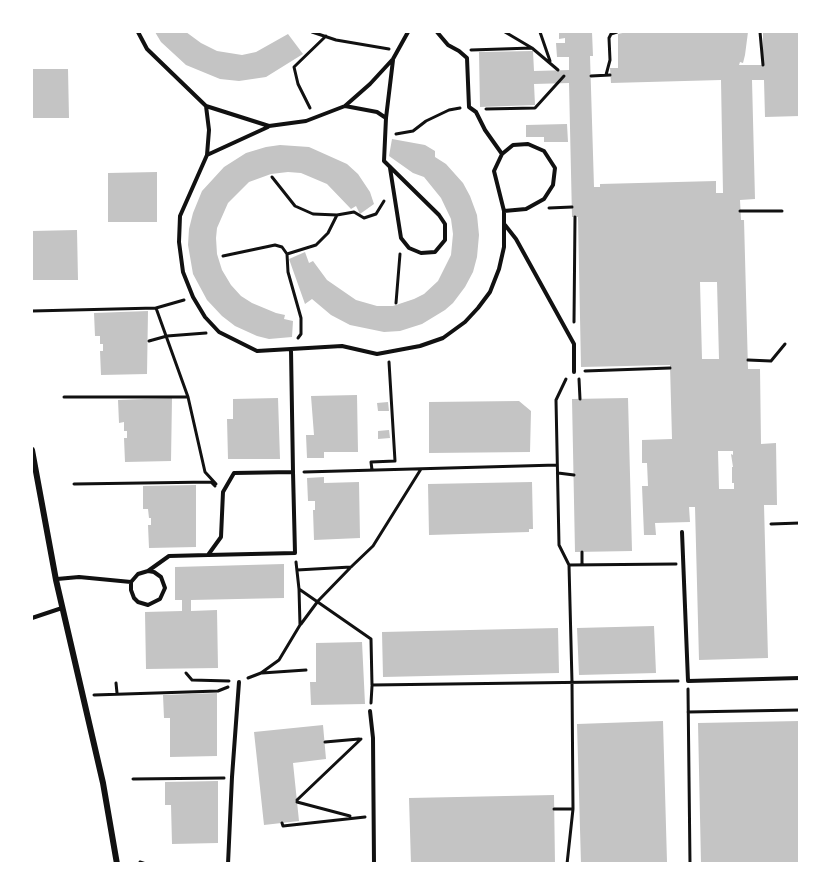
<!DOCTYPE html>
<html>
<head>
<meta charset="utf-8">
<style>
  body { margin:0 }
  #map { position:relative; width:831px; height:895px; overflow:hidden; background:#fff; font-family:Karla,sans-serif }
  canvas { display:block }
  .frame { position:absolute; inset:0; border:33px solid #fff; pointer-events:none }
</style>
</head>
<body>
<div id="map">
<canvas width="831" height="895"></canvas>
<div class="frame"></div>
</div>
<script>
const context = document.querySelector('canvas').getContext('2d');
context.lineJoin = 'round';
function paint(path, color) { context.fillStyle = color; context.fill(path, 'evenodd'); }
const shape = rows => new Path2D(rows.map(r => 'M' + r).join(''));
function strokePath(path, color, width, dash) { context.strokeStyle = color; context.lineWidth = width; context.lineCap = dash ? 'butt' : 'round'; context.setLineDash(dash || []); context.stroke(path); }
paint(shape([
  [155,32,186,32,201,43,217,51,242,55,256,52,288,34,303,54,266,77,239,81,220,79,186,65,161,42],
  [559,32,592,32,593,56,590,56,594,187,600,187,600,184,716,181,716,193,723,193,721,80,611,83,610,68,618,68,618,34,627,32,748,32,745,55,743,63,740,62,739,65,763,65,763,32,800,32,800,116,765,117,764,80,752,80,755,199,740,200,741,220,744,220,748,369,760,369,761,444,776,443,777,505,764,505,768,658,699,660,695,507,689,507,690,522,655,523,656,535,644,535,642,486,648,486,647,463,642,463,642,440,672,439,670,365,581,367,578,217,572,217,569,83,534,84,535,105,480,107,479,52,533,51,534,71,569,70,569,57,557,57,556,43,565,43,565,38,559,39],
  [700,282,717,282,719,359,702,359],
  [718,451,733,451,733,455,731,454,733,467,732,467,732,483,734,483,734,489,719,489],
  [32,69,68,69,69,118,32,118],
  [567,124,568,142,544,142,544,137,526,137,526,125],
  [392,139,425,145,435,151,435,157,446,164,463,183,470,196,477,215,479,235,477,257,473,272,465,287,453,303,445,310,422,324,400,331,384,332,350,325,331,315,312,299,305,304,289,259,305,252,309,263,313,261,327,280,356,300,377,306,393,306,414,299,424,294,438,281,451,255,453,234,451,219,441,198,424,177,413,173,389,156],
  [280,145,309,147,347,164,358,174,370,192,374,204,360,214,356,206,351,209,327,184,301,173,288,172,271,174,249,182,228,203,217,228,216,238,217,254,222,270,231,285,241,296,252,303,276,313,285,315,284,319,293,321,292,337,269,339,257,336,235,326,222,316,207,300,193,274,188,245,189,229,193,213,202,191,224,167,246,153,266,147],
  [157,172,157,222,108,222,108,173],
  [77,230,78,280,32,280,32,231],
  [148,311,147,374,101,375,100,351,103,351,103,344,100,344,100,336,95,336,94,313],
  [357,395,358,452,324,452,324,458,307,458,306,435,314,435,311,396],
  [172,398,171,461,125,462,124,438,127,438,127,431,124,431,124,422,119,423,118,400],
  [278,398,280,459,228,459,227,419,233,419,233,399],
  [628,398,632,551,575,552,572,399],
  [519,401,531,411,530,452,429,453,429,402],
  [388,402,389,411,378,411,377,403],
  [389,430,390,438,378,439,378,431],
  [324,477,324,483,359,482,360,538,314,540,313,510,315,510,315,501,308,501,307,478],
  [532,482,533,529,529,529,529,532,429,535,428,484],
  [196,485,196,547,149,548,148,525,151,525,151,518,149,518,148,509,143,509,143,486],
  [284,564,284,598,191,600,191,611,217,610,218,668,146,669,145,612,182,611,182,600,175,600,175,567],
  [654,626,656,673,579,675,577,628],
  [558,628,559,673,383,677,382,632],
  [362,642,365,704,311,705,310,682,316,682,316,643],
  [217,693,217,756,170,757,170,718,164,718,163,695],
  [663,721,667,862,581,864,577,724],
  [800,721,800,864,701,864,698,723],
  [323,725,326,759,293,763,299,821,264,825,254,732],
  [218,781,218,843,172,844,171,805,165,805,165,782],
  [554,795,555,864,411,864,409,798]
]), '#c4c4c4');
strokePath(shape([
  [312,32,336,40,389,49],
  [505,32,532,48,558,70],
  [540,32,550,61],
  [760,32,763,65],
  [471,50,532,48],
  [606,75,610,60,609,38,611,34,617,32],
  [591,76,610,75],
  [310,108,298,84,294,67,326,36],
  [486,109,535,108,564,76],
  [396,134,413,131,426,121,449,110,460,108],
  [272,177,295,206,313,214,337,215],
  [549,208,572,207],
  [740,211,782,211],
  [223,256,275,245,282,247,287,254],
  [396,303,400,254],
  [156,308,188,397,205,472,216,484],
  [32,311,156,308,184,300],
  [574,322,575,217],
  [298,338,301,334,301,318,288,272,287,254,316,245,328,233,337,215,354,212,364,218,376,214,384,201],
  [149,341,167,336,206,333],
  [748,360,771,361,785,344],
  [585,371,670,368],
  [566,379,556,400,559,545,569,565,572,682,573,809,567,864],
  [579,379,580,399],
  [64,397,188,397],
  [372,470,371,462,395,461,389,362],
  [304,472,557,465],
  [558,473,574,475],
  [74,484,211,482,215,486],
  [771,524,800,523],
  [582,552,582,565],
  [569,565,676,564],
  [297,570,351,567,373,546,421,469],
  [299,589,371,639,372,685,678,681],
  [301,624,318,601,350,568],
  [186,673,192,680,229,681],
  [262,673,306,670],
  [248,678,261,673,279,660,300,625,299,589,296,562],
  [116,683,117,693],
  [688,689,690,864],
  [94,695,218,691,228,687],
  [371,703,372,686],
  [688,712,800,710],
  [325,742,359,739],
  [133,779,224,778],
  [297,800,361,739],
  [297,802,350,816],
  [554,809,573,809],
  [282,823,283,826,365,817],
  [140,862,146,864]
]), '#111', 3);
strokePath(shape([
  [138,32,147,49,206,106,269,126,306,121,345,106,370,84,393,59,408,32],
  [206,106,209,130,207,155,180,216,179,242,183,272,193,297,205,317,219,332,257,351,342,346,377,354,420,346,443,338,465,322,478,308,490,292,499,269,504,247,504,211,494,171,502,154,485,130,476,112,469,107,467,58,459,51,448,45,437,32],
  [345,106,377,112,386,118],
  [502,154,513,145,528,144,544,151,555,168,553,185,544,199,526,209,504,211],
  [207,155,268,127],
  [390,168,401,238,409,248,421,253,435,252,445,240,445,224,439,215,384,161,386,118,393,60],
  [505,225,516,239,574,344,574,372],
  [291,350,293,472],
  [293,472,295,553,208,555,221,537,223,492,234,473,293,472],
  [682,532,688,681,800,678],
  [148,571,154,572,161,577,165,588,160,599,148,605,138,602,134,598,131,590,131,582,138,574,148,571,169,556,208,555],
  [57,579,79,577,131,582],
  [32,618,62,608],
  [370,711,373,738,374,864],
  [228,864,232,777,239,682]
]), '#111', 4);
strokePath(shape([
  [32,450,56,580,103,783,117,864]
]), '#111', 6);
</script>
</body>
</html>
